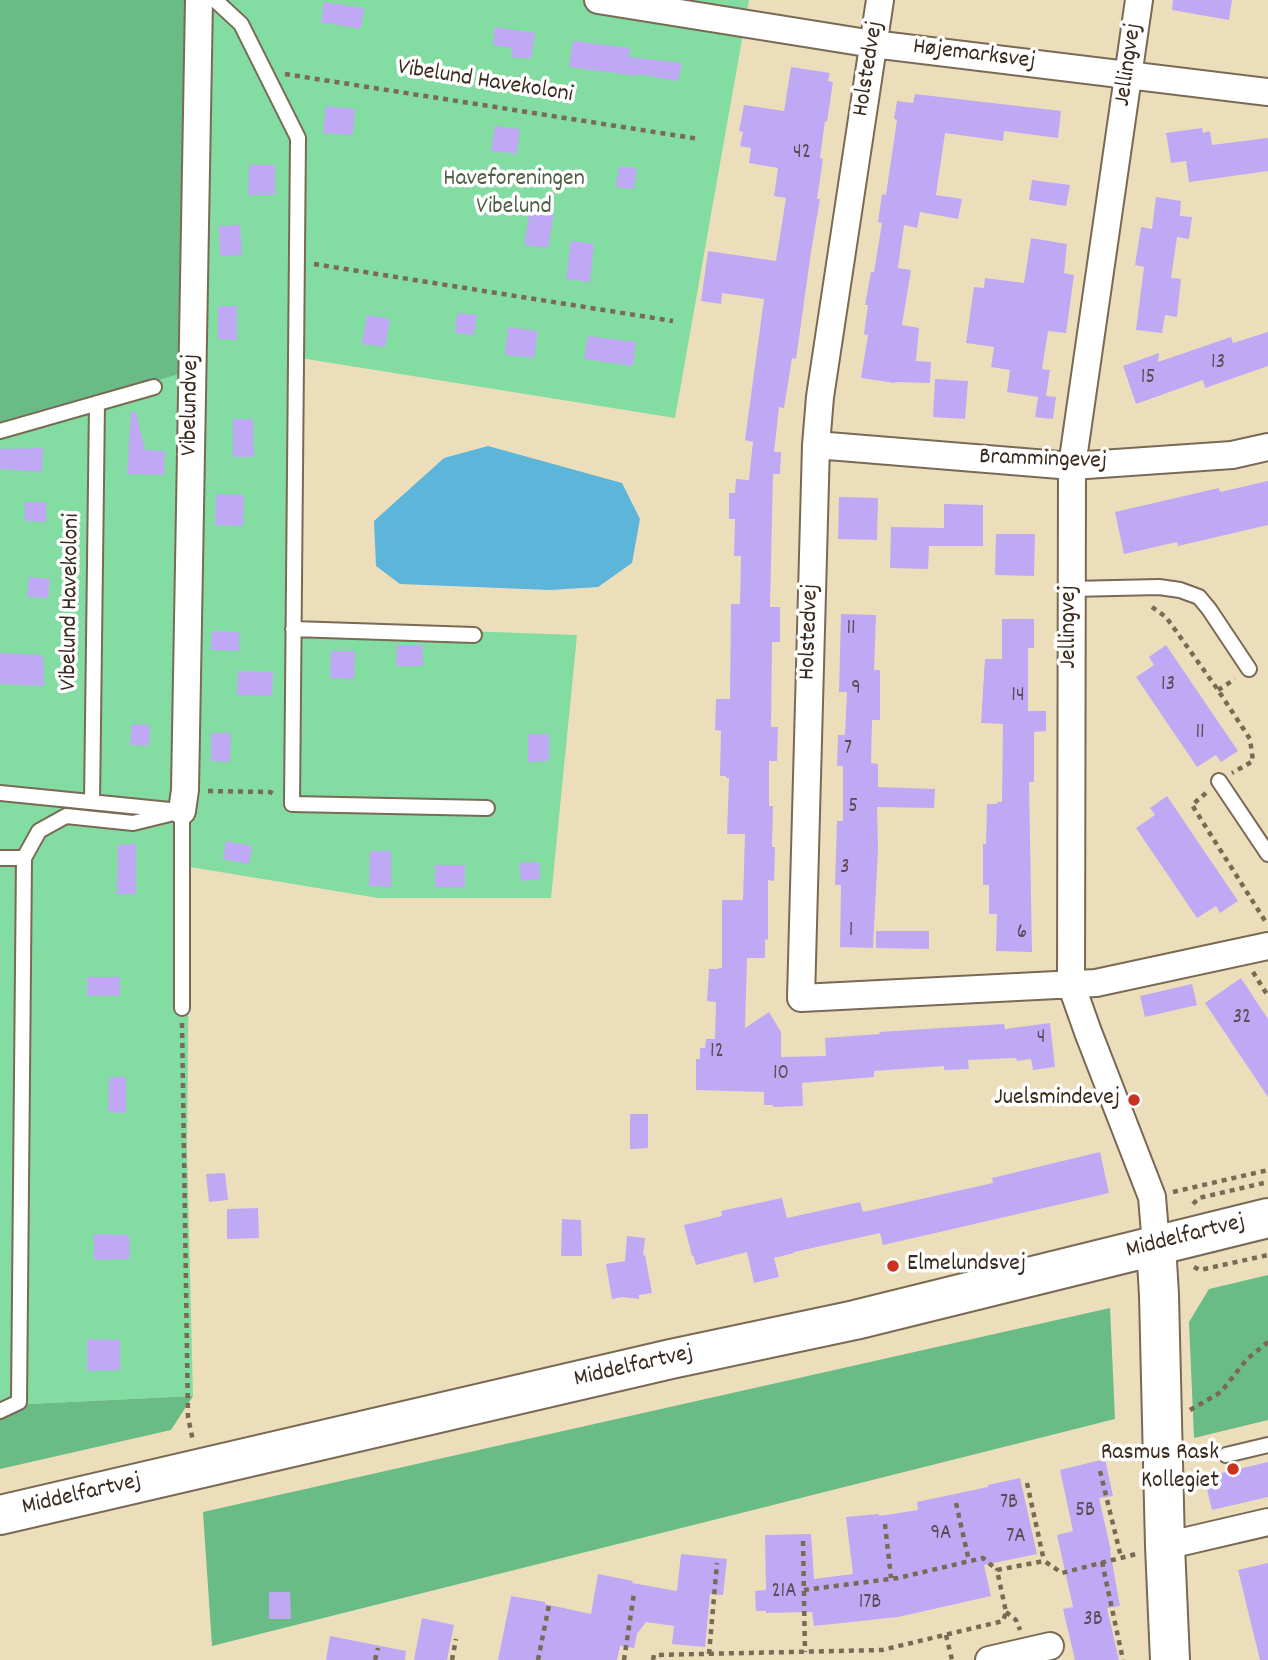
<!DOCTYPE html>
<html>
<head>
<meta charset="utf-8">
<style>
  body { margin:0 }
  canvas { display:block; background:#ecdebb }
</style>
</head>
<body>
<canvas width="1268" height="1660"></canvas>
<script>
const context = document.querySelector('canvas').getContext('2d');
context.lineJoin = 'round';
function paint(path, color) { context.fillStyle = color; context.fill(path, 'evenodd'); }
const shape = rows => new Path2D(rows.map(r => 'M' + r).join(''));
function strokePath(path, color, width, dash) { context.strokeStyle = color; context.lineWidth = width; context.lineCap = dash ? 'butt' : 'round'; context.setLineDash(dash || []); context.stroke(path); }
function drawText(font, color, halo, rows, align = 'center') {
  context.font = font + ' Dekko,sans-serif'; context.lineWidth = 7; context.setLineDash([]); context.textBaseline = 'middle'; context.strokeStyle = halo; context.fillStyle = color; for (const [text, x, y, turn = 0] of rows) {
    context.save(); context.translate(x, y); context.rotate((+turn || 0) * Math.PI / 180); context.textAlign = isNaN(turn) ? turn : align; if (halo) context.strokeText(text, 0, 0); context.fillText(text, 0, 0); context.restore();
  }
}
paint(shape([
  [195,0,749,0,675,418,300,358,298,625,577,635,551,898,378,898,190,867,187,1150,193,1396,29,1404,0,1417,0,426]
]), '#83dca1');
paint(shape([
  [0,0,195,0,189,371,0,426],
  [1268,1275,1268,1420,1194,1438,1189,1322,1209,1289],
  [1110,1308,1115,1419,212,1646,203,1512],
  [193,1396,171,1430,0,1469,0,1417,29,1404]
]), '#6abc87');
paint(shape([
  [488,446,622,483,640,519,632,563,598,587,550,590,400,584,376,566,374,521,444,458]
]), '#5db5da');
paint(shape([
  [1173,0,1232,0,1229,20,1172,10],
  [324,2,364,8,361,29,321,22],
  [495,27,535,33,531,59,511,57,512,48,493,45],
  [573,41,630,48,629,57,682,63,678,81,638,74,638,76,569,67],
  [791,67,830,73,828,81,833,82,827,122,825,121,820,158,823,159,817,199,820,199,811,252,796,359,792,358,784,408,779,407,774,452,781,452,780,474,773,474,770,607,780,607,780,642,772,642,771,727,778,727,777,761,769,761,769,806,773,806,772,847,775,847,774,881,768,880,768,940,765,939,765,958,747,958,745,1028,769,1012,781,1032,781,1057,826,1056,825,1038,880,1034,879,1032,1004,1024,1005,1029,1050,1023,1055,1067,1033,1070,1031,1059,1017,1061,1016,1058,968,1060,969,1069,944,1070,944,1066,874,1071,874,1077,802,1083,803,1106,773,1107,773,1105,764,1105,764,1092,696,1090,696,1059,700,1059,700,1048,705,1048,706,1039,715,1039,716,1002,707,1001,709,969,719,969,719,968,722,968,722,900,743,900,745,834,727,834,729,778,726,778,726,776,720,776,721,731,715,730,716,699,730,699,731,604,740,604,741,556,734,556,735,519,729,519,729,493,735,493,736,479,749,480,753,442,745,440,764,299,722,293,721,304,701,301,708,251,776,261,786,198,774,196,778,168,749,163,751,148,740,146,743,132,739,131,744,105,784,111],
  [915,94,1061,111,1058,138,1004,131,1003,141,945,133,936,195,962,199,958,219,920,212,917,228,904,225,898,268,911,270,902,325,919,328,916,361,931,362,930,383,895,382,895,383,861,378,868,335,864,334,868,305,865,305,871,272,874,272,882,223,878,222,882,194,886,195,897,120,894,119,897,101,913,103],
  [326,106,355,109,353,135,323,133],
  [495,126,520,129,517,154,491,151],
  [1202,128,1203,133,1210,131,1212,145,1268,138,1268,171,1189,182,1186,161,1171,163,1166,133],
  [249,165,275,165,275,195,248,195],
  [619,166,637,168,634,189,616,187],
  [1032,180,1070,185,1066,206,1029,200],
  [1156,197,1181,201,1180,216,1192,217,1189,239,1177,237,1171,278,1181,279,1177,317,1165,315,1162,333,1136,330,1144,267,1135,265,1141,227,1152,229],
  [530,209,554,213,548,248,524,245],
  [240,225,242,255,220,256,219,226],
  [1031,238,1067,244,1064,273,1074,275,1066,333,1048,331,1042,369,1050,370,1046,396,1056,397,1053,419,1035,417,1038,397,1007,392,1010,370,991,367,994,347,966,343,974,287,984,288,985,278,1024,283],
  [571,241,594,244,590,282,566,279],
  [218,306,237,306,237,340,218,339],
  [457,313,477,315,474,335,455,333],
  [367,315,390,319,385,347,362,344],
  [508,327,538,331,534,358,505,355],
  [1268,332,1268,366,1205,388,1203,380,1136,404,1123,366,1159,353,1158,362,1231,337,1233,343],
  [588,336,636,342,633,366,584,359],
  [935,379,968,381,965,419,933,417],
  [131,412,136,412,145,450,165,451,164,475,127,474],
  [233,419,253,419,254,457,233,457],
  [43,448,42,472,0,469,0,449],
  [1268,481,1268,525,1178,546,1177,542,1124,554,1115,512,1219,488,1220,492],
  [216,494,244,495,243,526,215,525],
  [839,497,878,498,877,540,838,539],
  [25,502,46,502,46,522,25,521],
  [944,504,983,505,983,546,929,546,928,569,890,568,891,527,944,528],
  [996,534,1035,534,1034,576,995,575],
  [29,577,50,579,48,598,27,597],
  [841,614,876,615,874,670,880,670,880,720,872,720,871,763,878,764,878,787,935,789,934,808,877,807,878,849,873,948,840,947,841,885,835,885,837,821,843,821,843,766,837,766,838,735,845,735,847,692,839,692],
  [1002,619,1034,619,1034,648,1028,648,1028,711,1046,711,1046,731,1034,732,1034,782,1029,782,1032,952,996,951,997,914,989,914,989,885,983,885,983,844,986,844,987,804,997,804,997,802,1002,802,1003,724,981,723,985,659,1002,659],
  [212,631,239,632,239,651,211,650],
  [397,645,422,645,423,666,396,666],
  [1166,645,1238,751,1221,762,1216,755,1197,767,1136,677,1154,665,1149,657],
  [331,651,355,651,354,679,330,678],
  [0,653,43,655,44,686,0,684],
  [238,671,273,672,272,696,237,695],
  [132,724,150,725,149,746,130,745],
  [211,733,231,733,230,762,211,761],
  [528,734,549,734,549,761,528,762],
  [1167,796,1238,901,1220,913,1216,906,1197,918,1136,828,1155,815,1150,808],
  [226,841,252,846,249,864,223,859],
  [136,844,136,894,117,894,118,845],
  [370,851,391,851,391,887,369,886],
  [539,862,540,879,521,881,519,863],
  [435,865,465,865,465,887,435,887],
  [876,931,929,931,929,949,876,948],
  [87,977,120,977,120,996,87,996],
  [1241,978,1268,1019,1268,1097,1205,1003],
  [1192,984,1197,1005,1145,1017,1140,996],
  [109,1077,126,1077,126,1113,108,1112],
  [630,1114,648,1114,648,1148,630,1149],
  [1100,1152,1109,1193,883,1245,880,1233,794,1252,794,1253,774,1258,779,1277,754,1283,747,1252,696,1265,693,1255,692,1256,684,1225,722,1216,721,1211,782,1198,787,1218,860,1202,863,1212,993,1183,992,1178],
  [225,1173,228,1200,209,1202,206,1174],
  [258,1208,259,1238,227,1239,227,1209],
  [562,1219,581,1220,582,1256,561,1256],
  [94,1234,129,1235,130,1259,94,1260],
  [627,1236,645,1238,643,1256,645,1255,652,1293,639,1295,639,1299,622,1297,612,1299,606,1264,625,1261],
  [87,1339,120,1340,120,1370,87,1371],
  [1105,1459,1113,1496,1099,1498,1111,1551,1110,1551,1120,1606,1107,1608,1119,1660,1075,1660,1063,1609,1073,1607,1057,1535,1073,1531,1060,1470],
  [1268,1462,1268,1497,1212,1510,1204,1477],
  [1020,1478,1037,1554,984,1565,991,1596,898,1617,814,1626,812,1612,766,1613,766,1611,756,1611,755,1591,766,1590,765,1535,811,1534,814,1579,853,1574,846,1517,879,1514,879,1516,918,1510,917,1502,988,1487,988,1485],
  [681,1554,727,1559,723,1595,710,1594,705,1647,672,1644,674,1626,646,1622,637,1634,634,1648,620,1646,617,1660,498,1660,511,1596,545,1602,545,1604,591,1614,598,1574,633,1581,632,1583,677,1591],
  [1268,1563,1268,1660,1260,1660,1238,1570],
  [269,1592,290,1592,291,1619,269,1619],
  [422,1618,454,1625,447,1660,414,1660],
  [330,1636,406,1651,405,1660,326,1660]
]), '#bfa9f5');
const lane = shape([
  [215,0,241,24,298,138,292,804,487,808],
  [0,431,154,387],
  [1071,589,1159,587,1180,590,1199,597,1209,609,1249,669],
  [293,629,474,635],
  [1219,781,1268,854],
  [0,793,170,810],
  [92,802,97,403],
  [0,858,24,858,39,831,66,816,133,823,182,811,182,1008],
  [0,1411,19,1402,24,858],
  [1226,1455,1268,1445]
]);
const street = shape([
  [598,0,873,44,1268,92],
  [880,0,820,397,816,445,801,998,1096,983,1268,946],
  [1139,0,1072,466,1071,984,1088,1032,1152,1197,1156,1245],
  [816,445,1072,466,1232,455,1268,447],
  [182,811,185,790,199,0],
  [1165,1546,1268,1522],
  [989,1660,1050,1646]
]);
const secondary = shape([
  [1156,1245,1159,1295,1165,1546,1170,1660],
  [0,1515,671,1359,855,1320,1268,1218]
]);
strokePath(lane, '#796955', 18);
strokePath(street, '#796955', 30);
strokePath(secondary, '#796955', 42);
strokePath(shape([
  [285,74,699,139],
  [314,264,673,321],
  [1152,607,1166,617,1218,690,1250,739,1253,761,1232,773],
  [1218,690,1235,679],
  [208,791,270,792,276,795],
  [1206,793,1192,805,1267,924],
  [1253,972,1268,996],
  [182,1023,188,1417,193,1441],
  [1173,1192,1268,1170],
  [1193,1204,1199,1198,1268,1182],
  [1194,1267,1200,1270,1268,1255],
  [1190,1410,1221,1392,1247,1359,1268,1342],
  [1100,1471,1121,1557],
  [1027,1483,1044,1561],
  [956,1503,969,1561],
  [885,1524,891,1578],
  [803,1541,805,1652],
  [1102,1562,1123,1660],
  [804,1590,898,1578,983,1558,997,1570],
  [1006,1612,1016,1620,1020,1630],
  [946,1635,952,1660],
  [709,1654,717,1563],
  [375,1660,378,1648],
  [452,1660,456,1639],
  [538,1660,549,1605],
  [624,1660,634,1593],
  [653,1660,654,1655,882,1650,1003,1621,1006,1612,997,1570,1044,1561,1062,1573,1136,1554]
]), '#796955', 4.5, [5, 5]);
strokePath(lane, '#fff', 14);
strokePath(street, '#fff', 26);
strokePath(secondary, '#fff', 38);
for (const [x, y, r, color] of [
  [1134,1100,7,"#c8321e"],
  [893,1266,7,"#c8321e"],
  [1233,1469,7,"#c8321e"]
]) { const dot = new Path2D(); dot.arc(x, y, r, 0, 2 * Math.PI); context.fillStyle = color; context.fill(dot); strokePath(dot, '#fff', 2.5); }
drawText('21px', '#5c4a54', null, [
  ["42",802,154],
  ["13",1218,364],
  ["15",1148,379],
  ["11",851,630],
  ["13",1168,686],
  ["9",856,690],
  ["14",1018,697],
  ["11",1200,734],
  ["7",848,750],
  ["5",853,808],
  ["3",845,869],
  ["1",851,932],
  ["6",1022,934],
  ["32",1242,1019],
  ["4",1041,1039],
  ["12",717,1053],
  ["10",781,1075],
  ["7B",1009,1504],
  ["5B",1085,1512],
  ["9A",941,1535],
  ["7A",1016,1538],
  ["21A",784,1593],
  ["17B",870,1604],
  ["3B",1093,1621]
]);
drawText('24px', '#3b2a1e', '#fff', [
  ["Højemarksvej",974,56,7],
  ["Jellingvej",1130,65,-82],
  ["Holstedvej",870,69,-81],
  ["Vibelund Havekoloni",485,83,9],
  ["Vibelundvej",192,405,-89],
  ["Brammingevej",1043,461,2],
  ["Vibelund Havekoloni",72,602,-89],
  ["Jellingvej",1071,627,-90],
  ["Holstedvej",811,632,-88],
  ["Middelfartvej",1186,1238,-14],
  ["Middelfartvej",634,1368,-13],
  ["Middelfartvej",82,1496,-13]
]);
drawText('24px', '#515f45', '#fff', [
  ["Haveforeningen",514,181],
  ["Vibelund",514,209]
]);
drawText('24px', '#3b2a1e', '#fff', [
  ["Juelsmindevej",1120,1100],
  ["Elmelundsvej",907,1266,"left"],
  ["Rasmus Rask",1219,1455],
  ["Kollegiet",1219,1483]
], 'right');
</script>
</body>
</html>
